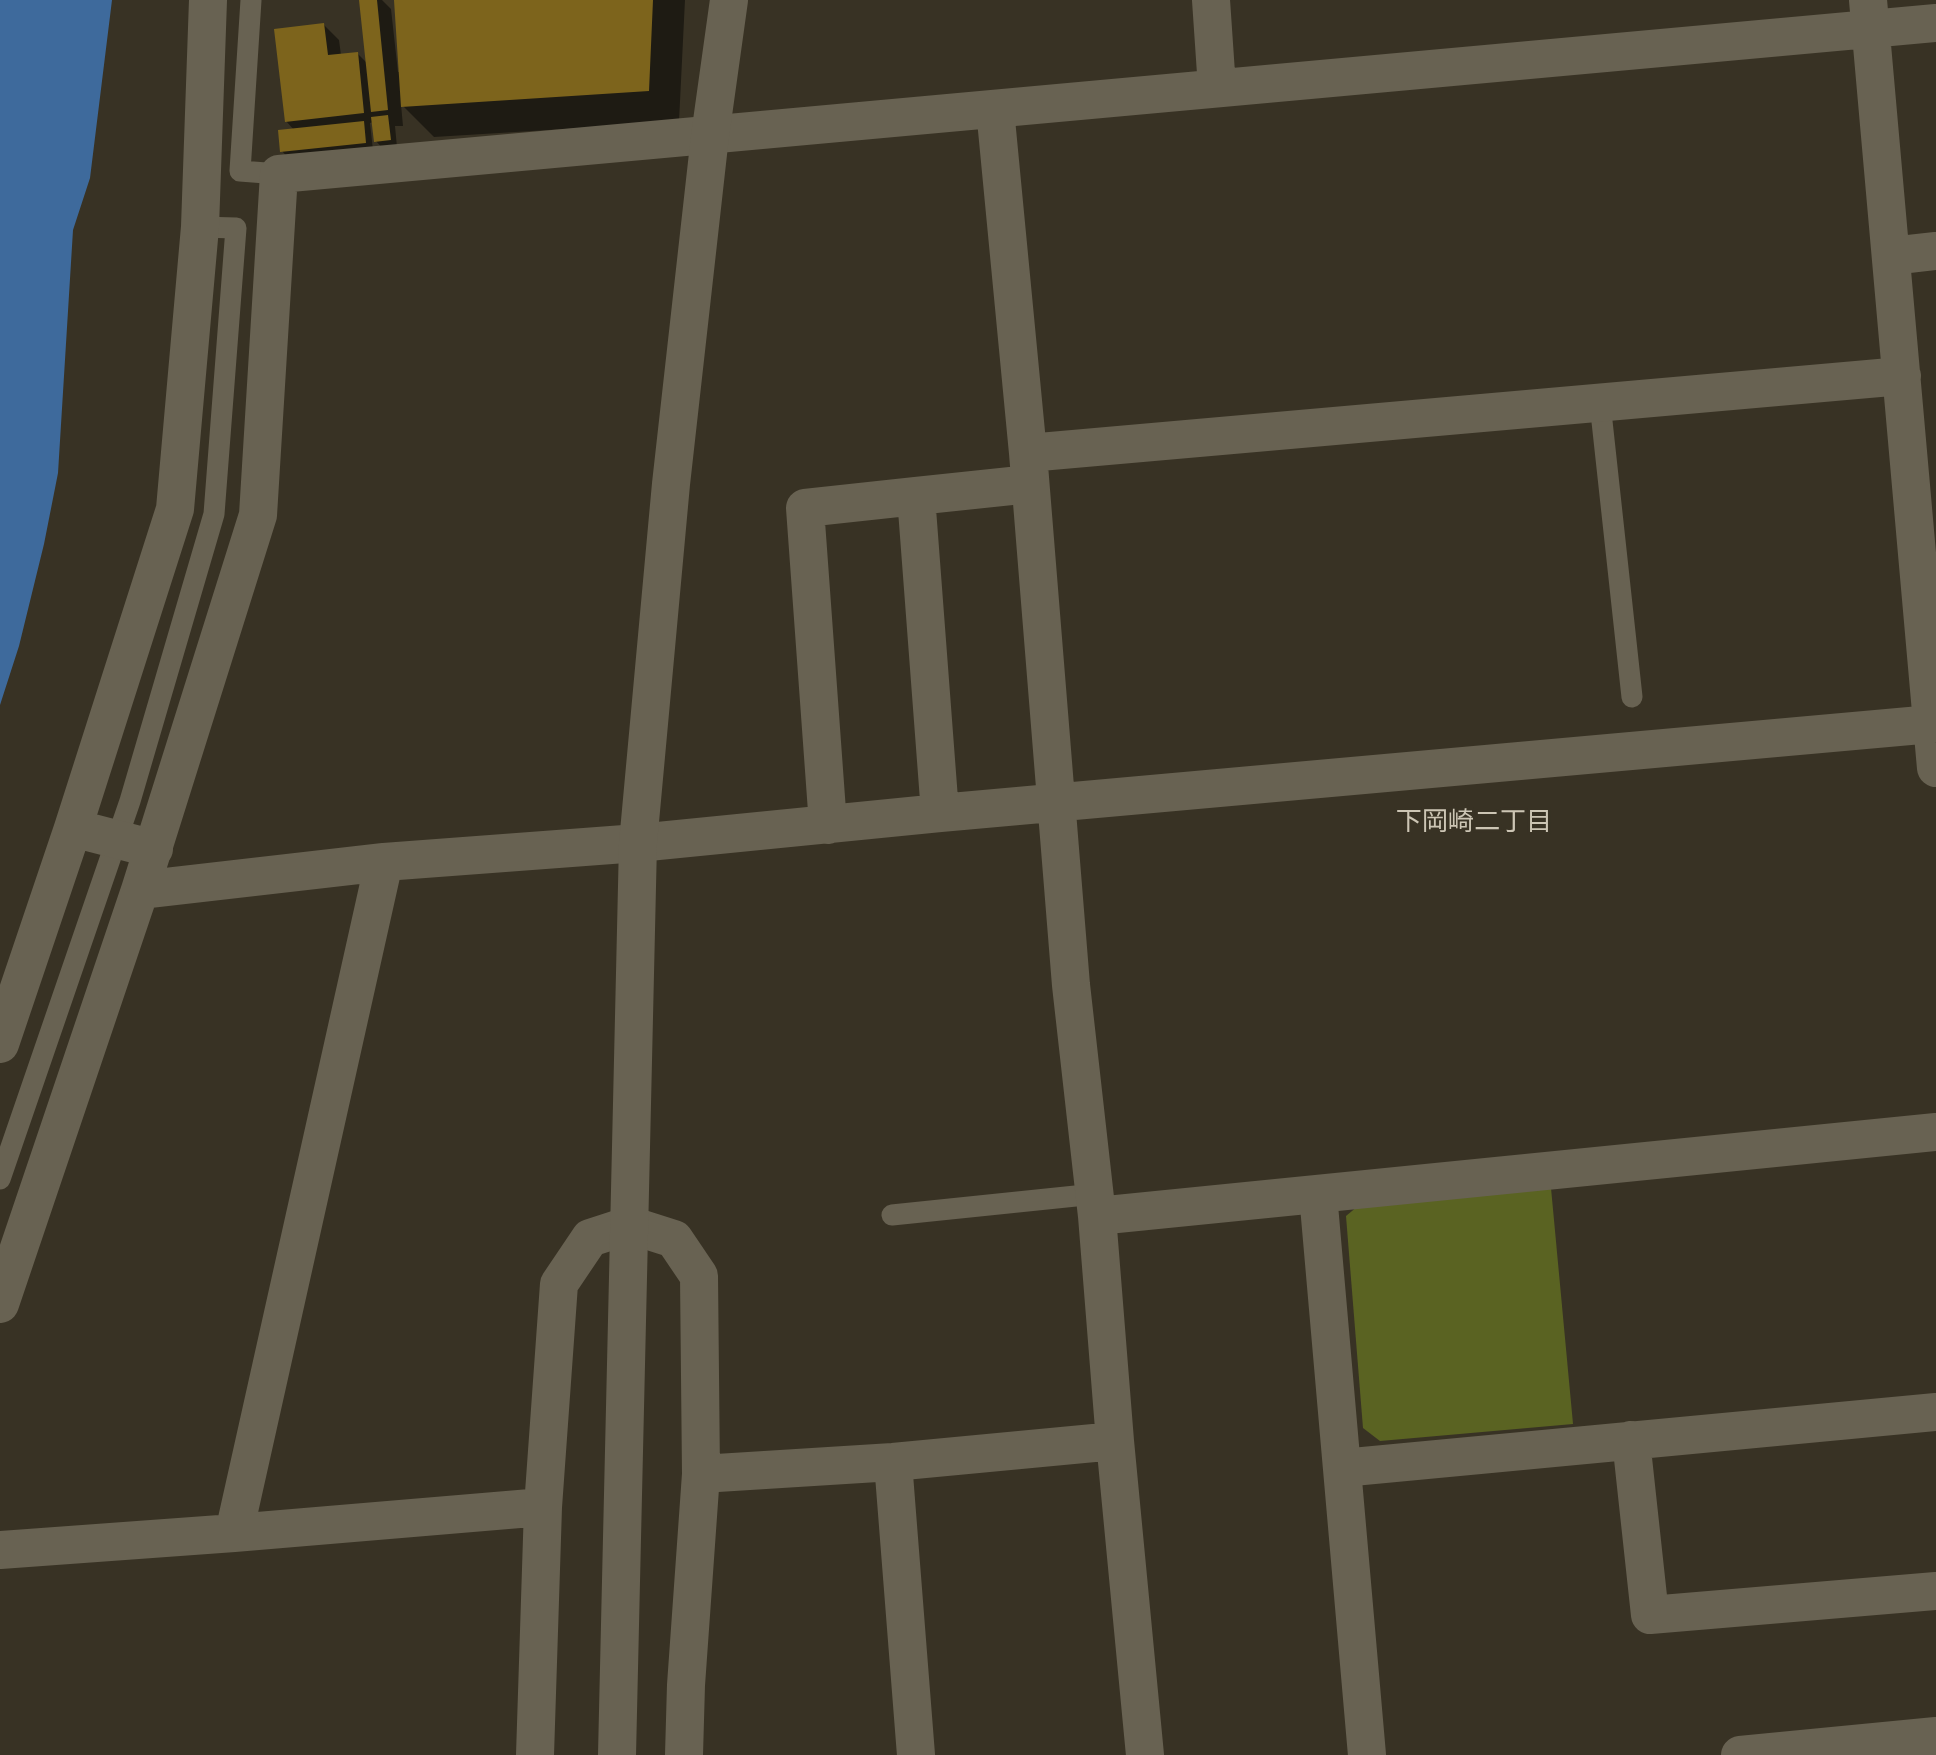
<!DOCTYPE html>
<html>
<head>
<meta charset="utf-8">
<style>
  body { margin:0 }
  canvas { display:block; background:#383224 }
</style>
</head>
<body>
<canvas width="1936" height="1755"></canvas>
<script>
const context = document.querySelector('canvas').getContext('2d');
context.lineJoin = 'round';
function paint(path, color) { context.fillStyle = color; context.fill(path, 'evenodd'); }
const shape = rows => new Path2D(rows.map(r => 'M' + r).join(''));
function strokePath(path, color, width, dash) { context.strokeStyle = color; context.lineWidth = width; context.lineCap = dash ? 'butt' : 'round'; context.setLineDash(dash || []); context.stroke(path); }
function drawText(font, color, halo, rows, align = 'center') {
  context.font = font + ' "Roboto Condensed","Noto Sans JP",sans-serif'; context.lineWidth = 6; context.setLineDash([]); context.textBaseline = 'middle'; context.strokeStyle = halo; context.fillStyle = color; for (const [text, x, y, turn = 0] of rows) {
    context.save(); context.translate(x, y); context.rotate((+turn || 0) * Math.PI / 180); context.textAlign = isNaN(turn) ? turn : align; if (halo) context.strokeText(text, 0, 0); context.fillText(text, 0, 0); context.restore();
  }
}
paint(shape([
  [1551,1188,1573,1424,1380,1441,1363,1428,1346,1216,1358,1206]
]), '#5a6322');
paint(shape([
  [0,0,112,0,90,178,73,230,58,473,44,544,19,646,0,705]
]), '#3e6a9c');
paint(shape([
  [361,0,382,0,391,9,398,72,401,72,396,0,685,0,679,122,434,137,401,104,403,126,395,126,397,147,383,149,376,141,373,122,370,123,373,150,289,159,282,151,294,130,286,121,324,25,339,40,341,55,357,53,368,64]
]), '#0007');
paint(shape([
  [359,0,377,0,388,110,371,112],
  [394,0,653,0,649,91,401,107],
  [324,23,328,55,358,52,364,113,285,122,274,29],
  [388,115,391,140,374,142,371,117],
  [364,121,366,143,280,152,278,130]
]), '#7d641c');
strokePath(shape([
  [251,0,240,171,279,174],
  [1600,403,1632,697],
  [0,1179,130,801,214,514,236,228,200,227],
  [892,1215,1095,1194]
]), '#686252', 21);
strokePath(shape([
  [1211,0,1217,88],
  [1868,0,1936,768],
  [995,109,1028,453,1071,985,1097,1216,1115,1441,1145,1755],
  [1891,256,1936,251],
  [1028,453,1902,376],
  [916,496,1030,484],
  [828,825,805,508,916,496,940,813],
  [73,828,154,849],
  [140,890,384,862,638,843,940,813,1932,724],
  [0,1044,73,828,175,509,200,227,208,0],
  [1318,1194,1367,1755],
  [1097,1216,1936,1132],
  [0,1304,140,890,258,515,279,174,1936,23],
  [1631,1440,1650,1615,1936,1591],
  [893,1462,916,1755],
  [1342,1468,1936,1412],
  [701,1474,893,1462,1115,1441],
  [234,1533,384,862],
  [0,1550,234,1533,543,1507],
  [535,1755,543,1507,559,1284,590,1238,630,1225,674,1239,699,1276,701,1474,686,1685,684,1755],
  [1740,1755,1936,1736]
]), '#686252', 38);
strokePath(shape([
  [617,1755,638,843,671,484,710,136,729,0]
]), '#686252', 38);
drawText('26px', '#ccc5b4', '#383224', [
  ["下岡崎二丁目",1474,823]
]);
</script>
</body>
</html>
